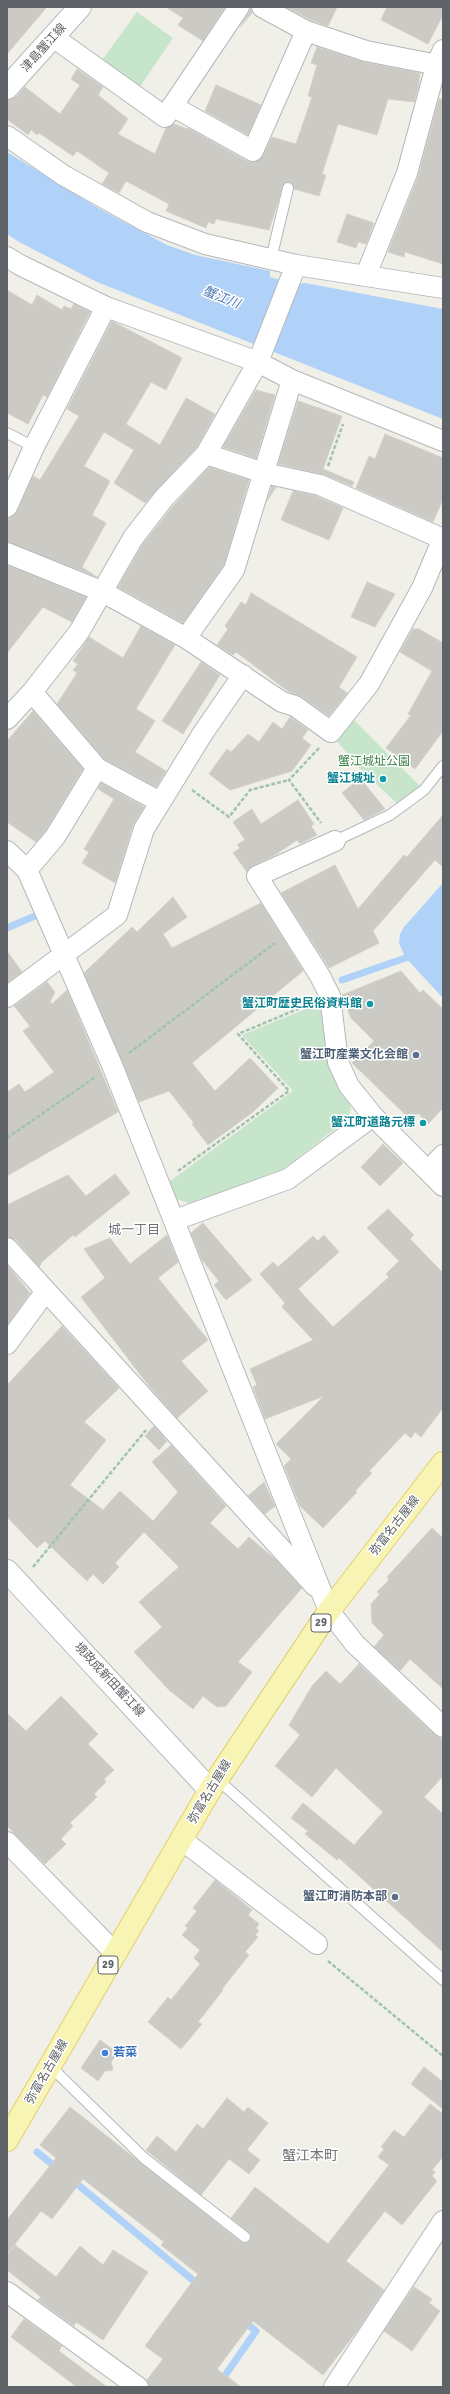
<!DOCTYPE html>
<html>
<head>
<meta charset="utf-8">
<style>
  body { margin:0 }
  #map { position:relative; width:450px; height:2394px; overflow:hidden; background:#f0efe8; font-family:Signika,sans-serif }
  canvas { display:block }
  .frame { position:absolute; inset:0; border:8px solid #5f6267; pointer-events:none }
</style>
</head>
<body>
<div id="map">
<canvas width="450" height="2394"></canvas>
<div class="frame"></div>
</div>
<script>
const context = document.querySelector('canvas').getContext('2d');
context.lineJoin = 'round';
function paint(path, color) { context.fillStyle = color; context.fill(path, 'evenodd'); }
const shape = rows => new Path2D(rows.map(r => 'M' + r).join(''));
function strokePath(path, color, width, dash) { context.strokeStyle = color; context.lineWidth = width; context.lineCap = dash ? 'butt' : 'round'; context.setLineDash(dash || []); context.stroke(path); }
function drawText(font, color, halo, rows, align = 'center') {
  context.font = font + ' Signika,"Noto Sans JP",sans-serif'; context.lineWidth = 3; context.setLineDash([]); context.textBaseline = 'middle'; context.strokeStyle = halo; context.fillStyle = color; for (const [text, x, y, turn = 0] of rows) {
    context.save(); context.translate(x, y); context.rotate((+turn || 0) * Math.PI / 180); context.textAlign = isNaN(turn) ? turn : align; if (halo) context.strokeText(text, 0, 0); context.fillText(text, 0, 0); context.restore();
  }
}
paint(shape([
  [137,12,173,38,137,91,100,63],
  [352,718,423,789,399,805,363,772,335,739],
  [320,1003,328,1062,351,1107,348,1119,283,1169,190,1204,171,1197,166,1184,293,1091,242,1035]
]), '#c7e5ca');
paint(shape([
  [7,152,98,208,167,245,195,255,270,271,270,277,296,284,305,283,443,309,443,419,97,282,19,242,7,234],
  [443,883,443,998,405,957,399,943,400,934,404,927]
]), '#b0d2f8');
strokePath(shape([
  [7,928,35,916],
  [342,980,414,955],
  [37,2152,58,2169],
  [71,2179,200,2286],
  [217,2387,256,2331,242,2320]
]), '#b0d2f8', 7);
const building = shape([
  [7,7,47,7,7,54,7,7],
  [166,7,225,7,203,41,178,25,183,18,166,7],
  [250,7,252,13,240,27,249,13,250,7],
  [286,7,337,7,328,26,311,20,286,7],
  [387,7,443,7,443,15,428,44,381,20,387,7],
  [317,47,364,62,420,73,418,89,414,102,388,99,377,135,338,124,322,174,326,175,319,196,294,189,290,182,284,183,269,230,216,219,214,224,208,222,206,228,166,211,169,204,126,181,119,193,102,184,109,173,77,151,73,156,39,133,37,135,31,130,28,135,7,119,7,100,16,97,25,87,60,114,80,85,71,79,77,69,103,87,98,95,128,119,118,134,155,154,166,128,174,124,187,129,188,128,247,161,254,162,263,156,272,137,296,144,312,97,308,96,317,65,311,63,317,47],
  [216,85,261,105,248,135,205,111,216,85],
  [439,99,443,100,443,264,405,252,404,257,388,252,418,177,439,99],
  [347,214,374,223,366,244,358,242,356,248,337,242,347,214],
  [7,290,32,305,37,295,62,310,64,306,71,309,74,304,90,312,47,397,43,395,28,424,7,413,7,290],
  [112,321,182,358,166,390,151,382,126,424,160,445,186,398,215,414,197,447,145,503,114,483,134,450,104,432,84,466,110,481,92,515,106,523,82,567,97,577,7,542,7,520,17,512,33,476,40,480,79,416,67,409,112,321],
  [256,390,275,395,256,458,223,447,256,390],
  [298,401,342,416,323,469,354,482,352,486,323,474,278,464,298,401],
  [385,434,443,458,443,499,433,522,356,488,369,456,375,459,385,434],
  [209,467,249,480,224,565,183,623,118,587,143,544,173,506,209,467],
  [272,486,276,487,267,501,272,486],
  [293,491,316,496,343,508,329,540,281,520,293,491],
  [7,565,86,597,72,622,43,607,7,653,7,565],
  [367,582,395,594,375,627,351,617,367,582],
  [251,593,357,657,339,687,347,693,329,716,302,697,289,692,236,652,233,655,217,645,228,629,225,626,241,602,246,605,251,593],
  [141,626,175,645,136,709,155,721,135,752,166,771,156,787,104,759,57,704,77,673,73,670,78,664,73,661,89,637,123,658,141,626],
  [413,629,419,629,443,643,443,731,415,769,386,748,411,715,408,714,432,671,400,652,413,629],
  [201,662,220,675,183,734,162,721,201,662],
  [33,711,83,769,46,830,36,842,7,822,7,741,33,711],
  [290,717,308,730,302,738,311,745,292,771,230,790,209,774,227,749,231,752,248,734,259,742,273,722,282,729,290,717],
  [360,778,385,809,364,820,342,793,360,778],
  [101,783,144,807,133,825,115,883,82,863,89,852,84,849,114,799,98,789,101,783],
  [298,800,314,824,311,826,317,835,300,844,297,840,275,855,252,866,247,872,233,853,240,848,237,845,245,840,233,822,252,809,261,824,298,800],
  [443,815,443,867,435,860,373,931,379,943,329,968,281,893,335,865,358,909,404,855,407,857,443,815],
  [173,897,187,917,163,934,172,948,261,903,303,971,192,1063,215,1091,250,1058,278,1088,253,1112,208,1145,192,1124,194,1123,169,1091,139,1102,84,973,132,927,137,932,173,897],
  [7,951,22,972,7,983,7,951],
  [401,971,420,993,423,990,443,1009,443,1108,428,1124,418,1113,411,1120,352,1063,374,1041,351,1018,342,995,401,971],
  [47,982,55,992,50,1002,52,1004,67,990,118,1112,7,1176,7,1092,19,1084,25,1092,54,1072,23,1031,30,1026,14,1006,47,982],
  [383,1144,403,1163,380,1186,361,1167,383,1144],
  [115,1174,130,1193,75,1237,73,1235,42,1262,39,1267,16,1240,7,1237,7,1205,68,1175,86,1196,115,1174],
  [388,1209,414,1235,410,1239,443,1273,443,1408,421,1437,415,1432,411,1438,405,1433,369,1471,372,1473,355,1491,357,1492,323,1528,300,1506,284,1466,291,1459,276,1444,324,1396,265,1419,253,1387,257,1385,250,1369,313,1340,282,1307,285,1303,260,1274,273,1262,278,1267,313,1236,318,1241,324,1235,339,1252,298,1289,333,1327,389,1277,386,1274,399,1261,367,1228,388,1209],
  [203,1223,252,1280,226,1300,214,1285,219,1281,202,1260,191,1233,203,1223],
  [167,1235,178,1262,158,1278,208,1340,181,1361,208,1391,177,1418,149,1386,81,1297,105,1278,84,1249,110,1238,130,1264,167,1235],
  [7,1265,30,1293,7,1325,7,1265],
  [62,1326,119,1388,84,1422,106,1440,70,1485,103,1510,120,1491,153,1521,178,1492,152,1462,171,1445,226,1506,210,1523,238,1549,249,1537,276,1560,302,1588,238,1662,252,1672,226,1706,217,1707,203,1696,193,1709,169,1690,134,1652,162,1627,139,1602,179,1567,144,1532,115,1563,119,1567,103,1584,93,1574,87,1581,45,1541,37,1548,7,1517,7,1385,62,1326],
  [154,1426,167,1441,159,1450,145,1436,154,1426],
  [264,1482,275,1506,265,1514,248,1496,264,1482],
  [432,1528,443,1538,443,1689,410,1659,400,1671,374,1647,384,1635,372,1623,371,1604,380,1594,377,1592,389,1580,387,1577,432,1528],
  [359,1664,435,1735,443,1740,443,1776,424,1797,443,1814,443,1952,339,1858,337,1860,305,1834,308,1831,291,1818,303,1803,354,1845,383,1812,336,1768,312,1797,275,1766,300,1735,289,1725,312,1686,326,1671,340,1684,359,1664],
  [61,1696,98,1734,88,1744,114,1770,104,1779,106,1782,94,1794,97,1797,70,1823,73,1826,61,1839,66,1844,45,1864,7,1826,7,1713,26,1731,61,1696],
  [215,1880,252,1910,248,1915,259,1924,256,1928,259,1931,255,1935,258,1937,245,1952,249,1955,222,1989,223,1990,198,2022,202,2024,181,2049,148,2022,168,1997,171,2000,200,1964,194,1958,200,1950,182,1935,188,1928,185,1926,197,1911,193,1908,215,1880],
  [100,2040,118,2053,111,2062,113,2070,105,2071,98,2081,81,2068,100,2040],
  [424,2067,443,2082,443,2109,411,2084,424,2067],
  [227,2098,244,2112,248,2107,268,2123,247,2150,260,2160,249,2174,229,2159,201,2195,146,2150,157,2136,176,2152,197,2124,203,2129,227,2098],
  [430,2104,443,2114,443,2157,432,2170,435,2172,432,2176,437,2181,402,2225,385,2211,346,2261,384,2290,357,2331,323,2375,253,2321,217,2369,241,2387,149,2387,147,2380,163,2359,145,2346,198,2274,161,2245,164,2242,83,2179,52,2219,41,2211,7,2254,7,2220,56,2158,40,2145,70,2107,241,2242,250,2241,251,2234,231,2218,255,2187,328,2244,389,2165,378,2157,384,2149,381,2147,394,2130,404,2137,430,2104],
  [15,2245,56,2277,80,2246,103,2265,113,2250,148,2272,103,2340,76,2322,74,2326,38,2300,41,2297,7,2270,7,2255,15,2245],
  [414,2287,432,2299,429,2303,440,2311,412,2351,384,2331,414,2287],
  [24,2319,62,2346,59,2351,107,2387,77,2387,11,2337,24,2319]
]);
paint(building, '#cccac4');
strokePath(building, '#d4d1c7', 1);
const lane = shape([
  [271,259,288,188],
  [7,433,34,447],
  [335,841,390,815,424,790,443,766],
  [217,1779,443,1980],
  [50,2066,144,2158,245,2237]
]);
const street = shape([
  [262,7,306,31,366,51,443,66],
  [53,37,165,117,239,7],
  [172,106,253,151,306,31],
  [7,136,63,175,147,222,205,244,296,265,443,288],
  [7,257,20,265,106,307,258,362,292,380,443,441],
  [366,275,407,173,436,66,443,50],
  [206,454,264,473,320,485,443,539],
  [7,507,34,447,106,307],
  [7,553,101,591,186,638,282,702,295,706,331,732,369,684,422,588,443,538],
  [186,638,234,570,292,380],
  [32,692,97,768,160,802],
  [7,719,32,692,79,632,133,538,164,498,206,454,258,362,296,265],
  [335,841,257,876,320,976,330,996,338,1062,349,1086,373,1116,443,1186],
  [7,851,27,870,112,1065,329,1611,355,1644,443,1727],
  [27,870,55,837,97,768],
  [7,997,117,915,144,829,203,733,243,675],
  [428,1171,443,1155],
  [175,1220,288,1179,373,1116],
  [7,1248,315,1586],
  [7,1344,46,1291],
  [182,1840,317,1944],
  [7,1842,115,1953],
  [7,2292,138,2387],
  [334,2387,443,2221]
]);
const secondary = shape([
  [7,88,80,7],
  [7,1571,210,1790]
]);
const primary = shape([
  [7,2140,210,1790,329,1611,443,1463]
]);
strokePath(lane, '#b5b7bb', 12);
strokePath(street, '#b5b7bb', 22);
strokePath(secondary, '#b6b9be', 24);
strokePath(primary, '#e6cf6b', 24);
strokePath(shape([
  [328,466,343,424],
  [319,748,289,780,321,823],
  [192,790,229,817,250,790,289,780],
  [129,1053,275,943],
  [7,1138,94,1078],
  [178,1171,289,1091,238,1034,310,1004],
  [33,1567,146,1430],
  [328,1961,443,2056]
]), '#9fc3ad', 2.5, [4, 2]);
strokePath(lane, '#fff', 10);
strokePath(street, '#fff', 20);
strokePath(secondary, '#fff', 22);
strokePath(primary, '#f8f4b4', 22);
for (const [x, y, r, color] of [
  [383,779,4,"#0f9aa8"],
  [370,1004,4,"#0f9aa8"],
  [416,1055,4,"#5c6f8a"],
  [423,1123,4,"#0f9aa8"],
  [395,1897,4,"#5c6f8a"],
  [105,2053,4,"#3f7fe0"]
]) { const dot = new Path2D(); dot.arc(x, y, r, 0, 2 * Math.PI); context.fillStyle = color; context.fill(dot); strokePath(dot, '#fff', 1.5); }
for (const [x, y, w] of [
  [321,1623,20],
  [108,1965,20]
]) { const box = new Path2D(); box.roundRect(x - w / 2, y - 9, w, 18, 3); context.fillStyle = '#fff'; context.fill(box); strokePath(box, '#5f6267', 1); }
drawText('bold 11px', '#5f6267', null, [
  ["29",321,1623],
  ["29",108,1965]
]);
drawText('12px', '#5f6267', '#fff', [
  ["津島蟹江線",44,48,-48],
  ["弥富名古屋線",395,1526,-52],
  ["境政成新田蟹江線",109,1680,47],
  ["弥富名古屋線",210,1792,-59],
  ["弥富名古屋線",47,2072,-60]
]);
drawText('12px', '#3d8046', '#fff', [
  ["蟹江城址公園",374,762]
]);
drawText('bold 12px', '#0d838f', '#fff', [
  ["蟹江城址",375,779],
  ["蟹江町歴史民俗資料館",362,1004],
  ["蟹江町道路元標",415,1123]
], 'right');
drawText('bold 12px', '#4e5e75', '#fff', [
  ["蟹江町産業文化会館",408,1055],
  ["蟹江町消防本部",387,1897]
], 'right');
drawText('bold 12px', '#366cbe', '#fff', [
  ["若菜",113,2053]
], 'left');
drawText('italic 13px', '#5077b2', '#fff', [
  ["蟹江川",221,298,22]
]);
drawText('13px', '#707479', '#fff', [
  ["城一丁目",134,1231]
]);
drawText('14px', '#707479', '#fff', [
  ["蟹江本町",310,2156]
]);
</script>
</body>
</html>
